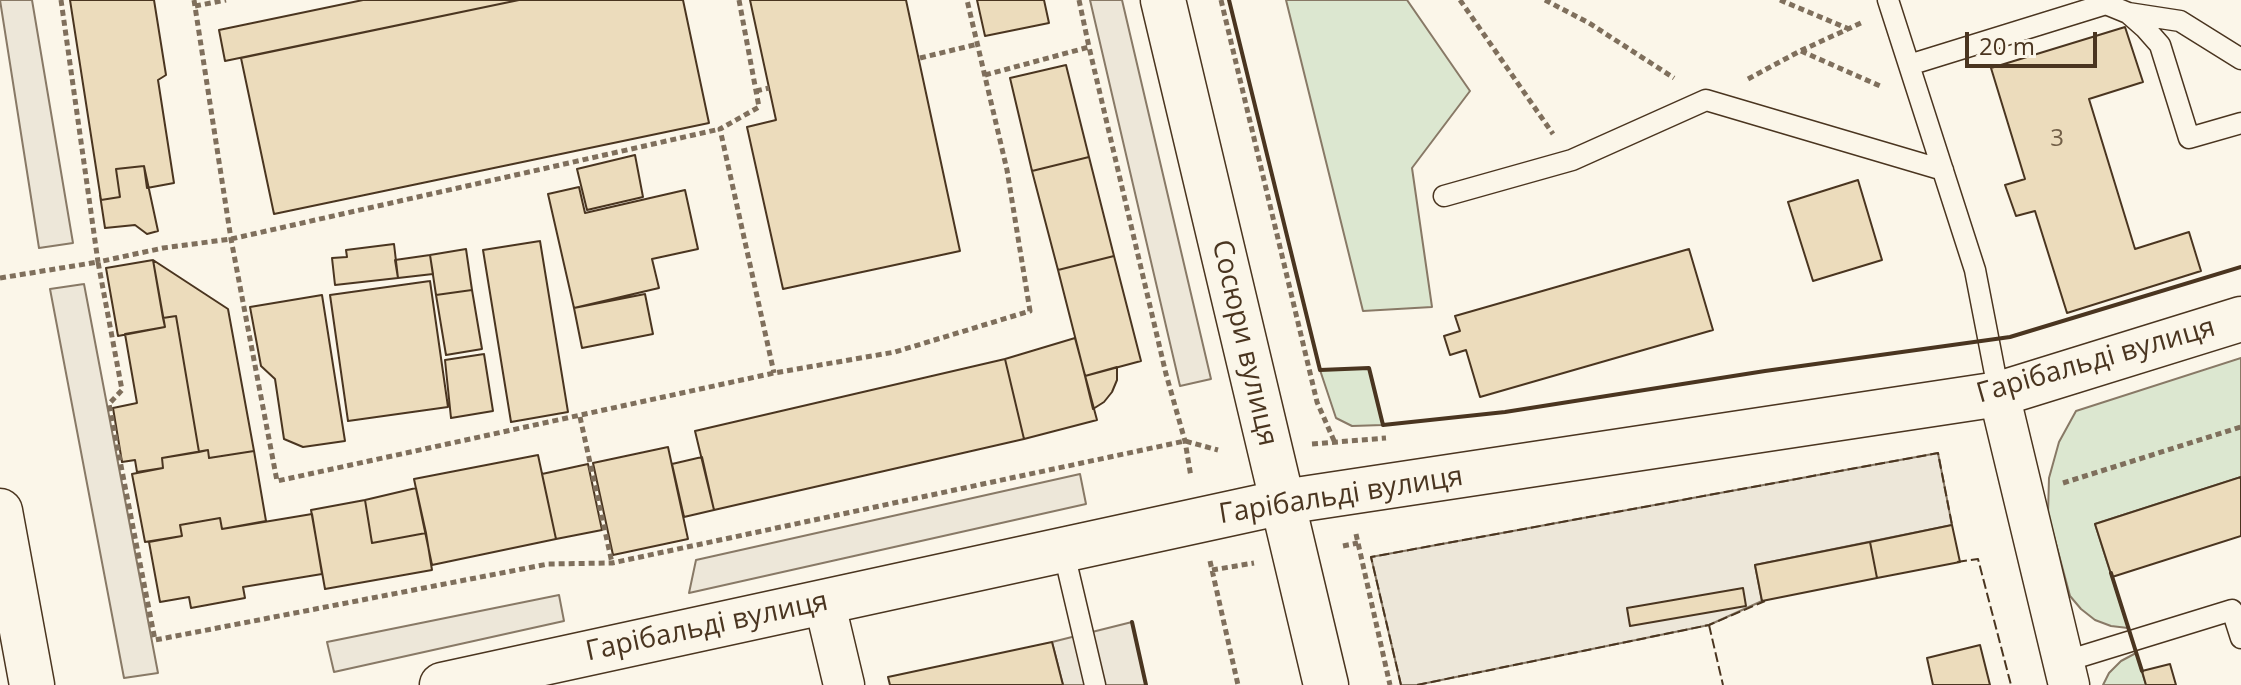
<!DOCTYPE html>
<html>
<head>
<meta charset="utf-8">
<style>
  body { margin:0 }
  #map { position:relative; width:2241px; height:685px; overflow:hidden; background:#fbf6e9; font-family:"Open Sans",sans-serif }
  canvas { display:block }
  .scale { position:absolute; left:1965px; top:32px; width:132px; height:36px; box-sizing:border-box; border:4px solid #4a3520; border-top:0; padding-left:10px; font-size:24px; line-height:28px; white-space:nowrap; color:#4a3520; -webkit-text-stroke:6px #fbf6e9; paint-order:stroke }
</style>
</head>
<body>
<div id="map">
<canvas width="2241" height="685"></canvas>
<div class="scale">20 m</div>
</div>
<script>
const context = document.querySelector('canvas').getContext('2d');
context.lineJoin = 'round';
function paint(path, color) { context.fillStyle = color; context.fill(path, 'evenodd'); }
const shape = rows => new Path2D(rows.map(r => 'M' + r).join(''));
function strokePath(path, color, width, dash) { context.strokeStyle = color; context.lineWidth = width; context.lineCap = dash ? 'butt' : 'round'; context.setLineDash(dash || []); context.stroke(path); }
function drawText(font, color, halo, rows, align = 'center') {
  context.font = font + ' "Open Sans",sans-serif'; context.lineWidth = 6; context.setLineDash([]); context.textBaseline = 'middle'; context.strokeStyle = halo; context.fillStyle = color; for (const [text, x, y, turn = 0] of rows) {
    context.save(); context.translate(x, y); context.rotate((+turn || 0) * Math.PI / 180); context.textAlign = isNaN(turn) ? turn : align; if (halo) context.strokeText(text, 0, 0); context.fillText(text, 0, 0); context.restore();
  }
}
const green = shape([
  [1286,0,1407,0,1470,91,1412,168,1432,307,1363,311,1286,0],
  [2241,358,2241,477,2095,524,2128,628,2111,626,2095,620,2081,609,2070,596,2048,514,2049,478,2059,442,2076,411,2241,358],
  [1369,368,1383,425,1352,426,1336,418,1320,370,1369,368],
  [2136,653,2146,685,2103,685,2109,673,2121,661,2136,653]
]);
paint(green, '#dce7d0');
strokePath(green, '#887966', 2);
const parking = shape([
  [0,0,32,0,73,243,39,248,0,0],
  [1090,0,1122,0,1211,379,1180,386,1090,0],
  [84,284,158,673,124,678,50,289,84,284],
  [1938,453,1952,525,1755,565,1762,601,1709,625,1417,685,1401,685,1371,557,1938,453],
  [1080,474,1086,504,689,593,696,560,1080,474],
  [559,595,564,621,334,672,327,642,559,595],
  [1132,622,1146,685,1063,685,1052,642,1132,622]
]);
paint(parking, '#ede7d9');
strokePath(parking, '#887966', 2);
const building = shape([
  [70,0,154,0,166,75,158,80,174,183,147,188,144,166,116,169,120,197,101,200,70,0],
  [363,0,519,0,225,61,219,30,363,0],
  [519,0,683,0,709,123,274,214,241,58,519,0],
  [750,0,906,0,960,251,783,289,747,127,776,120,750,0],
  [977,0,1044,0,1049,23,985,36,977,0],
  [2125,27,2143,82,2089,99,2135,249,2189,232,2201,271,2067,313,2035,211,2016,216,2005,185,2025,179,1991,68,2125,27],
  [1066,65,1089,157,1032,171,1010,78,1066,65],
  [635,155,643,197,587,210,577,169,635,155],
  [1089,157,1114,256,1058,270,1032,171,1089,157],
  [144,166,158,231,147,234,135,225,105,228,100,195,101,200,120,197,116,169,144,166],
  [1858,180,1882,260,1813,281,1788,202,1858,180],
  [579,187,585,213,685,190,698,249,652,259,659,288,574,308,548,194,579,187],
  [540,241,568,412,511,422,483,250,540,241],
  [394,244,398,278,335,285,332,258,347,257,346,250,394,244],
  [466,249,472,290,436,295,430,255,466,249],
  [1689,249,1713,330,1480,397,1466,350,1450,355,1444,336,1460,331,1455,316,1689,249],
  [430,255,433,274,398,278,395,260,430,255],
  [1114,256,1141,361,1085,376,1058,270,1114,256],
  [153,260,165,327,118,336,106,268,153,260],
  [153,260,228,309,254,451,209,458,208,450,199,452,176,316,163,318,153,260],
  [430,281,448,407,348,421,330,295,430,281],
  [472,290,482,349,446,355,436,295,472,290],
  [645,294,653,334,582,348,574,308,645,294],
  [322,295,345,441,303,447,284,439,275,379,261,366,250,307,322,295],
  [176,316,199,452,162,458,163,468,137,472,135,460,122,462,113,408,137,403,125,334,165,327,163,318,176,316],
  [1075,338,1097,420,1024,439,1005,359,1075,338],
  [484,354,493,411,451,418,445,360,484,354],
  [1005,359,1024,439,714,510,695,431,1005,359],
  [1117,367,1117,380,1112,392,1104,402,1093,409,1085,376,1117,367],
  [668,447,688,539,613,555,593,463,668,447],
  [208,450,209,458,254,451,266,521,222,529,220,518,180,525,182,536,145,542,132,474,163,468,162,458,208,450],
  [538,455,556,539,432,565,414,479,538,455],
  [702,457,714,510,684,517,672,464,702,457],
  [588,464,602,530,556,539,542,474,588,464],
  [2241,477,2241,536,2112,577,2095,524,2241,477],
  [416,488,426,533,372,543,365,500,416,488],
  [365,500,372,543,426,533,432,570,325,589,311,510,365,500],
  [312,514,322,574,243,587,245,598,191,608,189,597,160,602,149,542,182,536,180,525,220,518,222,529,312,514],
  [1952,525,1960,562,1877,578,1870,542,1952,525],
  [1870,542,1877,578,1762,601,1755,565,1870,542],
  [1743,588,1746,606,1630,626,1627,608,1743,588],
  [1052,642,1063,685,890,685,888,677,1052,642],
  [1980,645,1990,685,1933,685,1927,658,1980,645],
  [2170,664,2176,685,2146,685,2142,671,2170,664]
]);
paint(building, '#ecdcbc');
strokePath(building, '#4a3520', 2);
const service = shape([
  [1888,0,1975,270,1999,394],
  [2128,13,2180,21,2241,59],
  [1909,65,2106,4,2128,13,2145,28,2160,45,2189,138,2241,123],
  [1444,196,1572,160,1706,100,1943,170],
  [1063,549,1095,685],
  [2063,662,2232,610,2241,638]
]);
const minor = shape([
  [1999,394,2069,685],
  [824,601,844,685]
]);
const secondary = shape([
  [0,511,32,685],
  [442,685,1283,502,1999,394,2241,319]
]);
const primary = shape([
  [1163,0,1326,685]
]);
strokePath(service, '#4a3520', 23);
strokePath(minor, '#4a3520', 43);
strokePath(secondary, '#4a3520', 47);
strokePath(primary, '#4a3520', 47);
strokePath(shape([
  [61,0,98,262,163,248,231,239,720,129],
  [194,0,231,239,277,481,774,373,895,352,1030,311,1007,170,967,0],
  [739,0,759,107,720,129,774,373],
  [1079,0,1089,47],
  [1221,0,1317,402,1335,443],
  [1460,0,1553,134],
  [1545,0,1589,23,1674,78],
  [1780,0,1849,29],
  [195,6,226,0],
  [1801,51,1880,86],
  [920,58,978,44],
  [985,75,1089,47,1166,374,1185,441,1191,477],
  [1748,79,1800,51,1861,23],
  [756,91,769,88],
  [0,278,98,262,122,390,109,404,155,640,548,564,612,563,1185,441,1218,450],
  [580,417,612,563],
  [1312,444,1386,438],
  [2063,483,2241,427],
  [1356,534,1390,685],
  [1343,546,1358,543],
  [1210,561,1238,685],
  [1212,570,1254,563]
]), '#7f6f5c', 5, [6, 4]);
strokePath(service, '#fbf6e9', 20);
strokePath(minor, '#fbf6e9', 40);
strokePath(secondary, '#fbf6e9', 44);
strokePath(primary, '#fbf6e9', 44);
strokePath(shape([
  [1957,562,1978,559,2011,685],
  [1709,625,1723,685],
  [1401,685,1371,557,1938,453,1952,525],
  [1417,685,1709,625,1765,601]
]), '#4a3520', 2, [10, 4]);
strokePath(shape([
  [1229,0,1320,370,1369,368,1383,425,1505,412,1765,371,2010,337,2241,267],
  [2111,573,2142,671],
  [1132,622,1146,685]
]), '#4a3520', 4);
drawText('24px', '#725f47', null, [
  ["3",2057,139]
]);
drawText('28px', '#4a3520', '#fbf6e9', [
  ["Сосюри вулиця",1244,343,77],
  ["Гарібальді вулиця",2096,361,-16],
  ["Гарібальді вулиця",1341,496,-9],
  ["Гарібальді вулиця",707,627,-12]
]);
</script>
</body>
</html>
